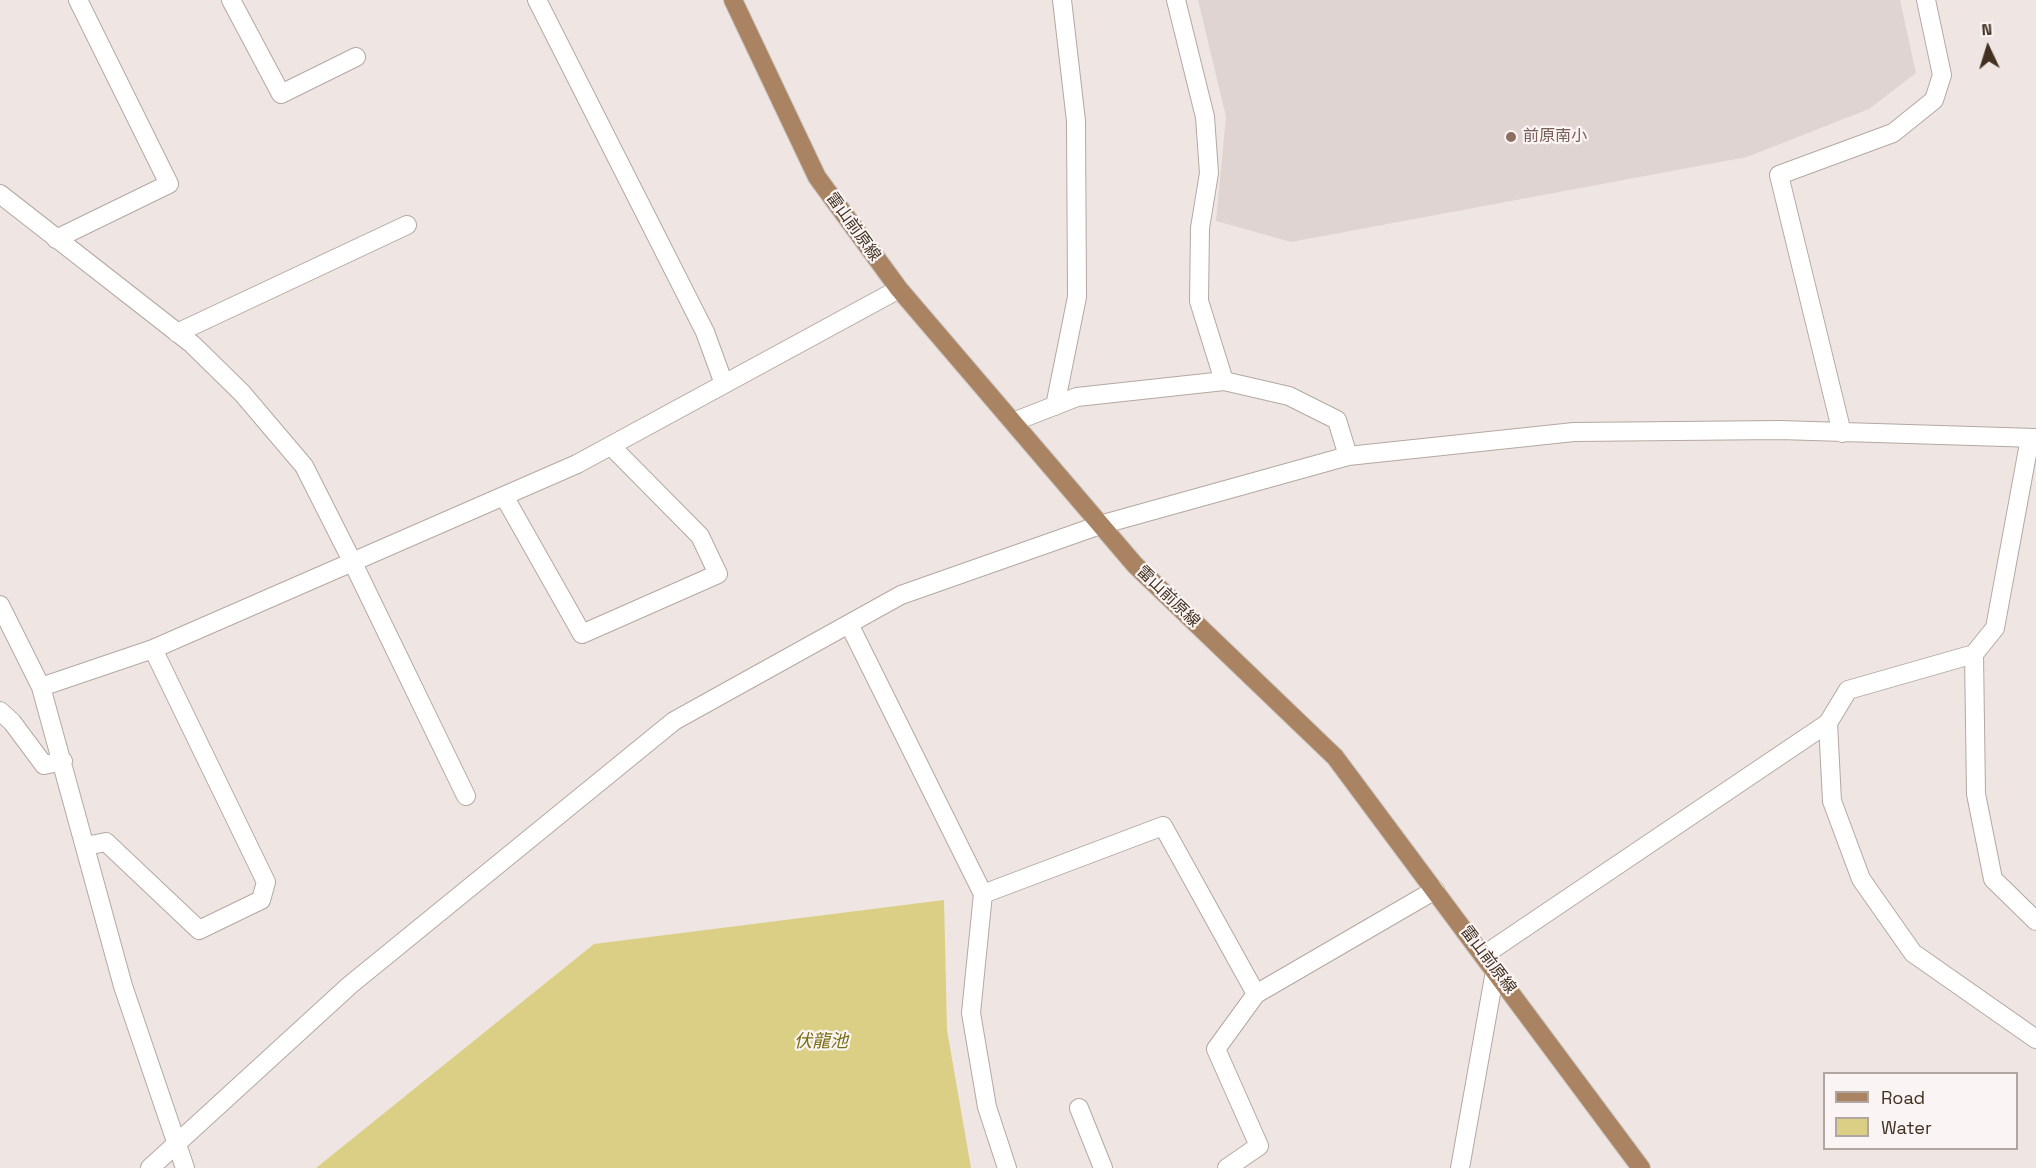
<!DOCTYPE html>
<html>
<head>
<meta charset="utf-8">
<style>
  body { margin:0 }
  #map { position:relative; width:2036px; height:1168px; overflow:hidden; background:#efe6e3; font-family:"Space Grotesk",sans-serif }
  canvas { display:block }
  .legend { position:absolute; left:1823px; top:1072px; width:195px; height:78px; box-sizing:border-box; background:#faf5f4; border:2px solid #b0a69f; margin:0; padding:8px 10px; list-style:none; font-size:18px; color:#423020 }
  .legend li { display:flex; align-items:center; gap:12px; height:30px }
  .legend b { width:30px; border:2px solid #b0a69f }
  .north { position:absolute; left:1958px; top:18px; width:60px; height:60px; -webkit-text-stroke:4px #faf5f4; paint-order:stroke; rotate:356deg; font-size:16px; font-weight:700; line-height:24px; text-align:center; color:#423020 }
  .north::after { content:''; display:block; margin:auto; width:21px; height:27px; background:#423020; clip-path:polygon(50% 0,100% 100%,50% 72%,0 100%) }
</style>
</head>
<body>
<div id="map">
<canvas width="2036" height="1168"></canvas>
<ul class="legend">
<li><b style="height:8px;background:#a98362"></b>Road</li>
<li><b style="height:16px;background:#dacf85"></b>Water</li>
</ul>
<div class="north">N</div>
</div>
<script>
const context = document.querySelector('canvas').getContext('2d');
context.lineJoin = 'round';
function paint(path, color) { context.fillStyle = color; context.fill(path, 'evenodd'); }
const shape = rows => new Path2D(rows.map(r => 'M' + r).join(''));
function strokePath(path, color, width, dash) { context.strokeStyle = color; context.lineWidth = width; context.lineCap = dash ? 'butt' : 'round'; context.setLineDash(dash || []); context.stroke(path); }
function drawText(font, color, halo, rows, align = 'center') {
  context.font = font + ' "Space Grotesk","Noto Sans JP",sans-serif'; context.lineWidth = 4.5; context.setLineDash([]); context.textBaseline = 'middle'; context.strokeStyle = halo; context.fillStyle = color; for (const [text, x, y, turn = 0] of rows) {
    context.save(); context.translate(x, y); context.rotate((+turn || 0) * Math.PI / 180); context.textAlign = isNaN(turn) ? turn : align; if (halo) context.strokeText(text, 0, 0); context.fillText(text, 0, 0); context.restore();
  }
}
paint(shape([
  [1198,0,1900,0,1916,73,1869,109,1747,157,1291,242,1216,221,1226,117]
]), '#dfd4d1');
paint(shape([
  [944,900,947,1030,971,1168,316,1168,594,944]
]), '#dacf85');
const minor = shape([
  [231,0,281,94,356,57],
  [537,0,705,332,724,384],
  [1176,0,1205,117,1209,173,1200,228,1199,301,1224,381],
  [0,194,192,344,242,393,304,466,353,563,466,796],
  [56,239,169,184,78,0],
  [177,333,407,225],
  [1055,406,1077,297,1076,121,1062,0],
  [1013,422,1077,397,1224,381,1289,396,1337,420,1348,456],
  [1842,433,1779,175,1893,133,1934,100,1942,75,1926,0],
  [2030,438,1995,628,1974,654,1848,690,1828,723,1832,801,1861,879,1913,953,2036,1039],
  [504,496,582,634,718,574,700,536,611,446],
  [0,605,41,687,123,986,185,1168],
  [849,624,983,894,971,1013,987,1107,1007,1168],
  [1974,654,1976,794,1993,879,2036,921],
  [41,687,153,649,577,464,899,289],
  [0,711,12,722,44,765,63,761],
  [86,846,106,842,199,930,261,900,266,882,153,649],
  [983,894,1163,826,1256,994],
  [1484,955,1828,723],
  [1079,1108,1103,1168],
  [150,1168,350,985,674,721,901,595,1100,525,1348,456,1574,432,1780,430,2036,438],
  [1227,1168,1259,1146,1216,1049,1256,994,1435,890],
  [1460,1168,1495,971]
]);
const major = shape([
  [733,0,817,177,899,289,1135,565,1335,757,1641,1168]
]);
strokePath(minor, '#b4a8a1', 20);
strokePath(major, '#cac5c1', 20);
strokePath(minor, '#fff', 18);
strokePath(major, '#a98362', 18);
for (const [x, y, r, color] of [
  [1511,137,6,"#8d6e63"]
]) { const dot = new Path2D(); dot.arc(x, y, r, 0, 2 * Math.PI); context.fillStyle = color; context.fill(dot); strokePath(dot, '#faf5f4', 2); }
drawText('16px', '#785e54', '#faf5f4', [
  ["前原南小",1523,137]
], 'left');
drawText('16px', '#423020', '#faf5f4', [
  ["雷山前原線",853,227,54],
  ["雷山前原線",1168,597,44],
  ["雷山前原線",1488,960,53]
]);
drawText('italic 18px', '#7a6f12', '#faf5f4', [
  ["伏龍池",821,1042]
]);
</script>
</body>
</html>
